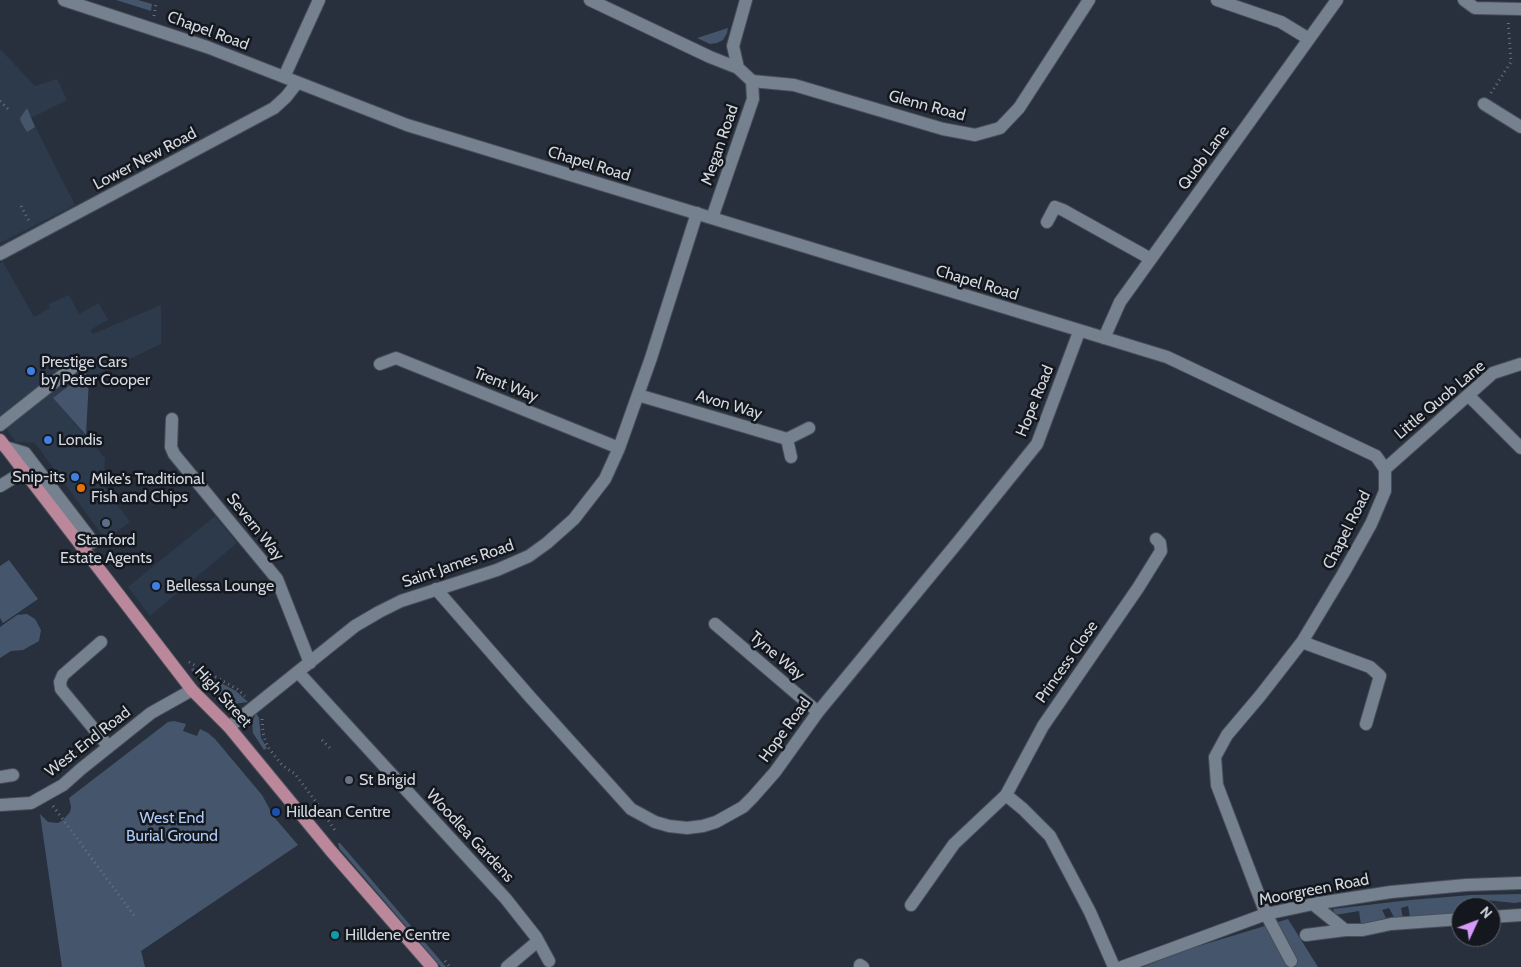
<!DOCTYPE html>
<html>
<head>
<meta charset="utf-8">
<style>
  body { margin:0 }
  #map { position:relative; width:1521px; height:967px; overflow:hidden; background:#28303d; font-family:Cabin,sans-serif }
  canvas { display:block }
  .north { position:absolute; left:1451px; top:897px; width:50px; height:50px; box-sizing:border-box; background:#14181e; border:1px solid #60656c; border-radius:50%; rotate:47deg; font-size:14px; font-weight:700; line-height:20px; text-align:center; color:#d3d8e0 }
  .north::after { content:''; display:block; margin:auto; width:18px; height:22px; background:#d69bfa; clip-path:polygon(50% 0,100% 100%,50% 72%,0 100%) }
</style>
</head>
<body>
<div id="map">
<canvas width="1521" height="967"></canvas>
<div class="north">N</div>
</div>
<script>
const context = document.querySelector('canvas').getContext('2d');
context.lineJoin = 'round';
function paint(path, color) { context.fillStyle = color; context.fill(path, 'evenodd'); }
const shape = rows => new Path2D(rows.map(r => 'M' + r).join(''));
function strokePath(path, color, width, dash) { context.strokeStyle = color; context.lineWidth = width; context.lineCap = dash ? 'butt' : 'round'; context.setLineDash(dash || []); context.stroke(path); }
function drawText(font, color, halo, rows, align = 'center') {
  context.font = font + ' Cabin,sans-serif'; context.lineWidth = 5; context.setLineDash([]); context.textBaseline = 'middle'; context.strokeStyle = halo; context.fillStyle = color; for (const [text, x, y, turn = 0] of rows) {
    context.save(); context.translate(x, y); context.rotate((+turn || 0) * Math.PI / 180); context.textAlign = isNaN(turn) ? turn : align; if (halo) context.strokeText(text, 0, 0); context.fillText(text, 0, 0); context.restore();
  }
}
paint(shape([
  [0,49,35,86,57,79,67,100,31,118,75,205,0,243],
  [3,262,34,317,50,308,49,304,69,295,79,314,99,303,108,320,90,330,93,334,161,305,161,344,89,378,85,373,53,398,105,458,104,486,130,522,103,542,103,536,35,443,16,442,0,420,0,263],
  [215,516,237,543,150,616,128,587]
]), '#2d3a4b');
paint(shape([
  [116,0,138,0,152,4,151,11],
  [728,28,727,33,723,40,717,43,710,44,697,38],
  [27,108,35,127,27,132,21,122,20,118],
  [85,373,89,378,86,435,53,398],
  [9,560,38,599,3,623,0,618,0,566],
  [27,614,35,619,41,630,39,641,23,650,11,651,0,658,0,627,17,615],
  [193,668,236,691,248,702,233,704,221,701,191,670],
  [256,713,259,718,261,738,267,748,264,750,253,733,252,722],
  [174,721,186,724,183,731,197,736,200,729,208,733,215,739,262,795,274,817,298,845,141,951,145,967,62,967,40,814,48,822,58,823,63,820,70,812,71,807,69,798,168,722],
  [338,843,340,843,446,967,441,967,339,848],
  [1521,894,1521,902,1514,903,1486,900,1463,903,1463,907,1461,907,1461,913,1410,917,1408,906,1401,908,1403,918,1395,919,1389,908,1382,910,1386,918,1361,925,1359,911,1335,915,1333,909,1410,900,1471,895],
  [1288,919,1318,967,1143,967,1189,949]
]), '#45556c');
const minor = shape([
  [64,0,207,47,407,125,1167,357,1376,456,1385,469,1385,491,1371,524,1343,574,1302,642,1260,696,1227,735,1215,757,1217,785,1266,914,1291,961],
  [590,0,710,57,738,68],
  [1217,0,1281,22,1309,39],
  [1464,0,1475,8,1521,9],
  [284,77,319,0],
  [752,81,794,85,943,129,975,135,1000,128,1019,108,1089,0],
  [1484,104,1521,127],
  [712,218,753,99,752,81,738,68,733,46,746,0],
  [1047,222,1055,207,1063,210,1151,259],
  [0,254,274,108,286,97,297,83],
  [1104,338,1120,302,1337,0],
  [380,364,396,358,619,448],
  [638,395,787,439,809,428],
  [1468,395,1521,448],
  [172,419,171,447,174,454,277,579,310,663],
  [0,425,72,368],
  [787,439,791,457],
  [5,447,25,453,93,542,81,546],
  [1385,469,1493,373,1521,364],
  [0,486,23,472],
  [436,589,531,698,631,809,655,822,669,826,687,828,703,826,716,822,743,807,753,797,775,772,818,712,958,542,1037,444,1079,332],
  [715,624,818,712],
  [101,642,63,675,60,682,61,689,108,746],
  [1302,642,1370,667,1380,676,1366,724],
  [298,672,506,899,536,937,549,961],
  [229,727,355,626,379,612,401,601,497,570,529,556,547,543,574,519,605,479,619,448,651,358,697,213],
  [0,777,13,775],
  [1006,795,1023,809,1050,836,1090,912,1114,967],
  [0,805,31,803,63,785,81,769,151,713,192,690],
  [1313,904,1345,930,1363,930,1391,924,1461,919],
  [911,905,954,844,1006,795,1043,726,1138,588,1161,551,1160,543,1156,539],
  [1491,917,1521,915],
  [1306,935,1345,930],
  [860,965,863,967],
  [507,967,538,941],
  [1122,967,1266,914,1313,904,1391,892,1466,885,1521,883]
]);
const major = shape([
  [0,440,192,690,229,727,331,851,432,967]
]);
strokePath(minor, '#474e58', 14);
strokePath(major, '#474e58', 14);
strokePath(shape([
  [154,16,156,4],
  [1491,93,1511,62,1508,20],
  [0,101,9,110],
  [21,206,30,223],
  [189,662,237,689,245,696],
  [262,719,263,733,267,746,282,765,295,774,319,806,336,832],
  [322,740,330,748],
  [53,806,136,918],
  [445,961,450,967]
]), '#6b727d', 3, [1, 4]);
strokePath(minor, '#76818f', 12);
strokePath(major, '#ba889a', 12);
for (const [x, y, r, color] of [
  [31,371,5,"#3f7fe0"],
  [48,440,5,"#3f7fe0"],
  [75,477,5,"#3f7fe0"],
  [81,488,5,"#e8710a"],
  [106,523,5,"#5c6f8a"],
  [156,586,5,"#3f7fe0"],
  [349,780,5,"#6b7280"],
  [276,812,5,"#1a4fb4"],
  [335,935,5,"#0f9aa8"]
]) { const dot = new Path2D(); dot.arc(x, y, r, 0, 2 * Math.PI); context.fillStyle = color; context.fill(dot); strokePath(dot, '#14181e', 2); }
drawText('16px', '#d3d8e0', '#14181e', [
  ["Chapel Road",208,31,20],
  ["Glenn Road",927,106,15],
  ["Megan Road",720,145,-71],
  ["Quob Lane",1204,158,-54],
  ["Lower New Road",145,159,-28],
  ["Chapel Road",589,164,17],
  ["Chapel Road",977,283,17],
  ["Trent Way",506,385,22],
  ["Little Quob Lane",1440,400,-40],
  ["Hope Road",1035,401,-68],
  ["Avon Way",729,405,16],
  ["Severn Way",255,527,51],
  ["Chapel Road",1347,530,-63],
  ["Saint James Road",458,564,-19],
  ["Tyne Way",777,656,40],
  ["Princess Close",1067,662,-55],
  ["High Street",223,697,48],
  ["Hope Road",785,730,-54],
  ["West End Road",88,742,-38],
  ["Woodlea Gardens",470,836,47],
  ["Moorgreen Road",1314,890,-11]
]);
drawText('16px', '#d3d8e0', '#14181e', [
  ["Prestige Cars",41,362],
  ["by Peter Cooper",41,380],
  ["Londis",58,440],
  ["Snip-its",65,477,"right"],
  ["Mike's Traditional",91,479],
  ["Fish and Chips",91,497],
  ["Stanford",106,540,"center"],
  ["Estate Agents",106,558,"center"],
  ["Bellessa Lounge",166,586],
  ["St Brigid",359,780],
  ["Hilldean Centre",286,812],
  ["Hilldene Centre",345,935]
], 'left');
drawText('16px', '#aeccf6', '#14181e', [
  ["West End",172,818],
  ["Burial Ground",172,836]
]);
</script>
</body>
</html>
